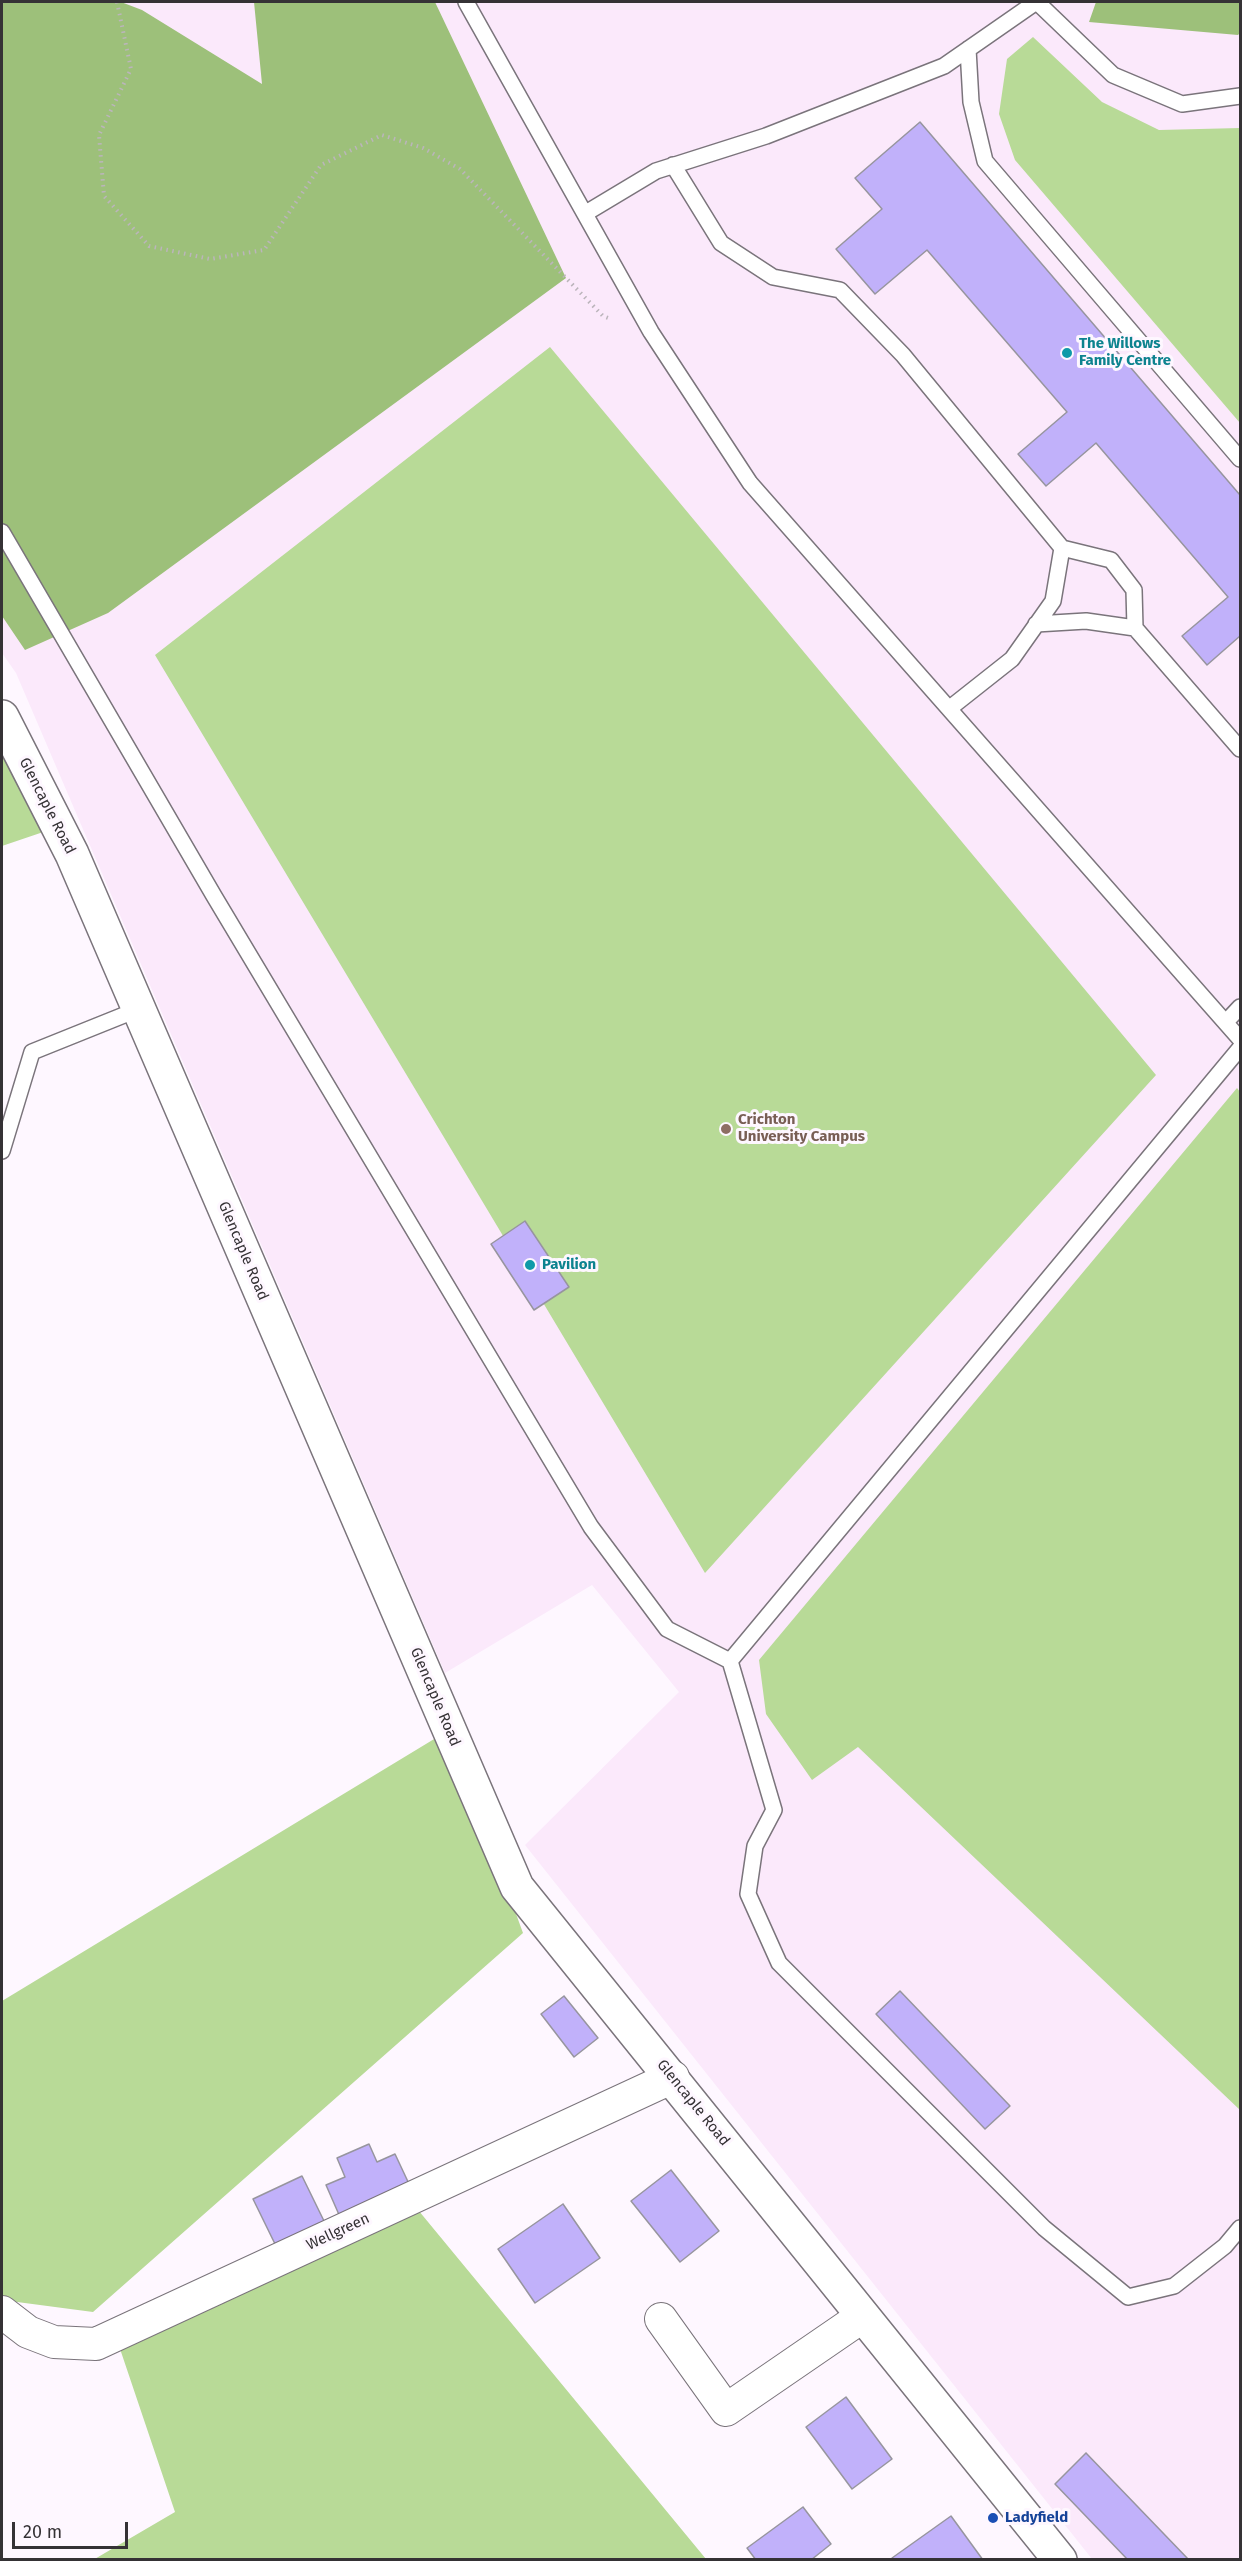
<!DOCTYPE html>
<html>
<head>
<meta charset="utf-8">
<style>
  body { margin:0 }
  #map { position:relative; width:1242px; height:2561px; overflow:hidden; background:#fef7ff; font-family:"Fira Sans",sans-serif }
  canvas { display:block }
  .frame { position:absolute; inset:0; border:3px solid #353235; pointer-events:none }
  .scale { position:absolute; left:12px; top:2522px; width:116px; height:27px; box-sizing:border-box; border:3px solid #353235; border-top:0; padding-left:8px; font-size:18px; line-height:21px; white-space:nowrap; color:#353235; -webkit-text-stroke:4px #fef7ff; paint-order:stroke }
</style>
</head>
<body>
<div id="map">
<canvas width="1242" height="2561"></canvas>
<div class="frame"></div>
<div class="scale">20 m</div>
</div>
<script>
const context = document.querySelector('canvas').getContext('2d');
context.lineJoin = 'round';
function paint(path, color) { context.fillStyle = color; context.fill(path, 'evenodd'); }
const shape = rows => new Path2D(rows.map(r => 'M' + r).join(''));
function strokePath(path, color, width, dash) { context.strokeStyle = color; context.lineWidth = width; context.lineCap = dash ? 'butt' : 'round'; context.setLineDash(dash || []); context.stroke(path); }
function drawText(font, color, halo, rows, align = 'center') {
  context.font = font + ' "Fira Sans",sans-serif'; context.lineWidth = 6; context.setLineDash([]); context.textBaseline = 'middle'; context.strokeStyle = halo; context.fillStyle = color; for (const [text, x, y, turn = 0] of rows) {
    context.save(); context.translate(x, y); context.rotate((+turn || 0) * Math.PI / 180); context.textAlign = isNaN(turn) ? turn : align; if (halo) context.strokeText(text, 0, 0); context.fillText(text, 0, 0); context.restore();
  }
}
paint(shape([
  [2,2,1240,2,1240,2559,1092,2559,525,1845,679,1692,592,1585,445,1673,16,673,2,653]
]), '#fbe9fb');
paint(shape([
  [1033,37,1102,102,1159,130,1240,128,1240,423,1015,160,999,114,1007,59],
  [550,347,1156,1075,705,1573,155,655],
  [2,717,58,827,2,846],
  [1237,1088,1240,1092,1240,2110,858,1747,812,1780,766,1714,759,1660],
  [449,1730,523,1933,93,2312,2,2300,2,2001],
  [414,2205,706,2559,93,2560,175,2512,115,2334]
]), '#b8da97');
paint(shape([
  [2,2,121,2,142,10,262,84,254,2,435,2,566,278,108,613,25,650,2,616],
  [1096,2,1240,2,1240,33,1238,35,1089,22]
]), '#9dc07a');
const building = shape([
  [920,122,1240,495,1240,636,1207,665,1182,636,1228,597,1096,443,1046,486,1018,454,1067,412,927,250,875,294,836,249,882,209,855,178,920,122],
  [525,1221,569,1287,534,1310,491,1244,525,1221],
  [900,1991,1010,2106,985,2129,876,2014,900,1991],
  [564,1996,598,2038,574,2057,541,2014,564,1996],
  [369,2144,377,2162,395,2154,410,2186,340,2217,326,2185,345,2177,337,2158,369,2144],
  [671,2170,719,2231,680,2262,631,2201,671,2170],
  [302,2176,325,2223,276,2246,253,2199,302,2176],
  [563,2204,600,2258,535,2303,498,2249,563,2204],
  [846,2397,892,2459,852,2489,806,2427,846,2397],
  [1086,2453,1189,2560,1128,2560,1055,2484,1086,2453],
  [803,2507,831,2544,811,2560,756,2560,747,2548,803,2507],
  [951,2516,983,2560,893,2560,892,2558,951,2516]
]);
paint(building, '#c1b1fa');
strokePath(building, '#97959e', 1.5);
const service = shape([
  [466,2,651,332,750,483,1240,1039],
  [1037,2,1113,75,1182,104,1240,96],
  [968,49,971,102,985,161,1240,459],
  [673,165,721,243,773,277,840,290,903,355,1062,548,1053,601,1012,659,950,708],
  [586,213,656,171,766,136,944,66,1036,2],
  [2,532,214,896,591,1527,667,1629,730,1661,774,1810,755,1846,748,1894,779,1963,1044,2228,1128,2297,1174,2286,1225,2246,1240,2228],
  [1062,548,1111,560,1134,590,1135,628],
  [1036,624,1086,621,1135,628,1240,749],
  [1226,1022,1240,1007],
  [2,1151,32,1052,139,1009],
  [730,1661,1240,1048]
]);
const minor = shape([
  [2,2312,28,2332,54,2342,96,2344,673,2077],
  [661,2319,726,2410,863,2316]
]);
const secondary = shape([
  [2,717,72,854,517,1887,1060,2560]
]);
strokePath(service, '#7a747b', 18);
strokePath(minor, '#7a747b', 34);
strokePath(secondary, '#7a747b', 36);
strokePath(shape([
  [117,2,131,69,99,135,104,196,149,246,210,259,264,250,321,165,382,135,423,148,460,169,603,316,611,319]
]), '#bbb5bb', 4, [1.5, 4.5]);
strokePath(service, '#fff', 15);
strokePath(minor, '#fff', 32);
strokePath(secondary, '#fff', 33);
for (const [x, y, r, color] of [
  [1067,353,6,"#0f9aa8"],
  [726,1129,6,"#8d6e63"],
  [530,1265,6,"#0f9aa8"],
  [993,2518,6,"#1a4fb4"]
]) { const dot = new Path2D(); dot.arc(x, y, r, 0, 2 * Math.PI); context.fillStyle = color; context.fill(dot); strokePath(dot, '#fef7ff', 2); }
drawText('bold 15px', '#0d838f', '#fef7ff', [
  ["The Willows",1079,344],
  ["Family Centre",1079,361],
  ["Pavilion",542,1265]
], 'left');
drawText('15px', '#353235', '#fef7ff', [
  ["Glencaple Road",47,806,63],
  ["Glencaple Road",243,1251,67],
  ["Glencaple Road",435,1697,67],
  ["Glencaple Road",693,2103,51],
  ["Wellgreen",338,2232,-25]
]);
drawText('bold 15px', '#785e54', '#fef7ff', [
  ["Crichton",738,1120],
  ["University Campus",738,1137]
], 'left');
drawText('bold 15px', '#164399', '#fef7ff', [
  ["Ladyfield",1005,2518]
], 'left');
</script>
</body>
</html>
